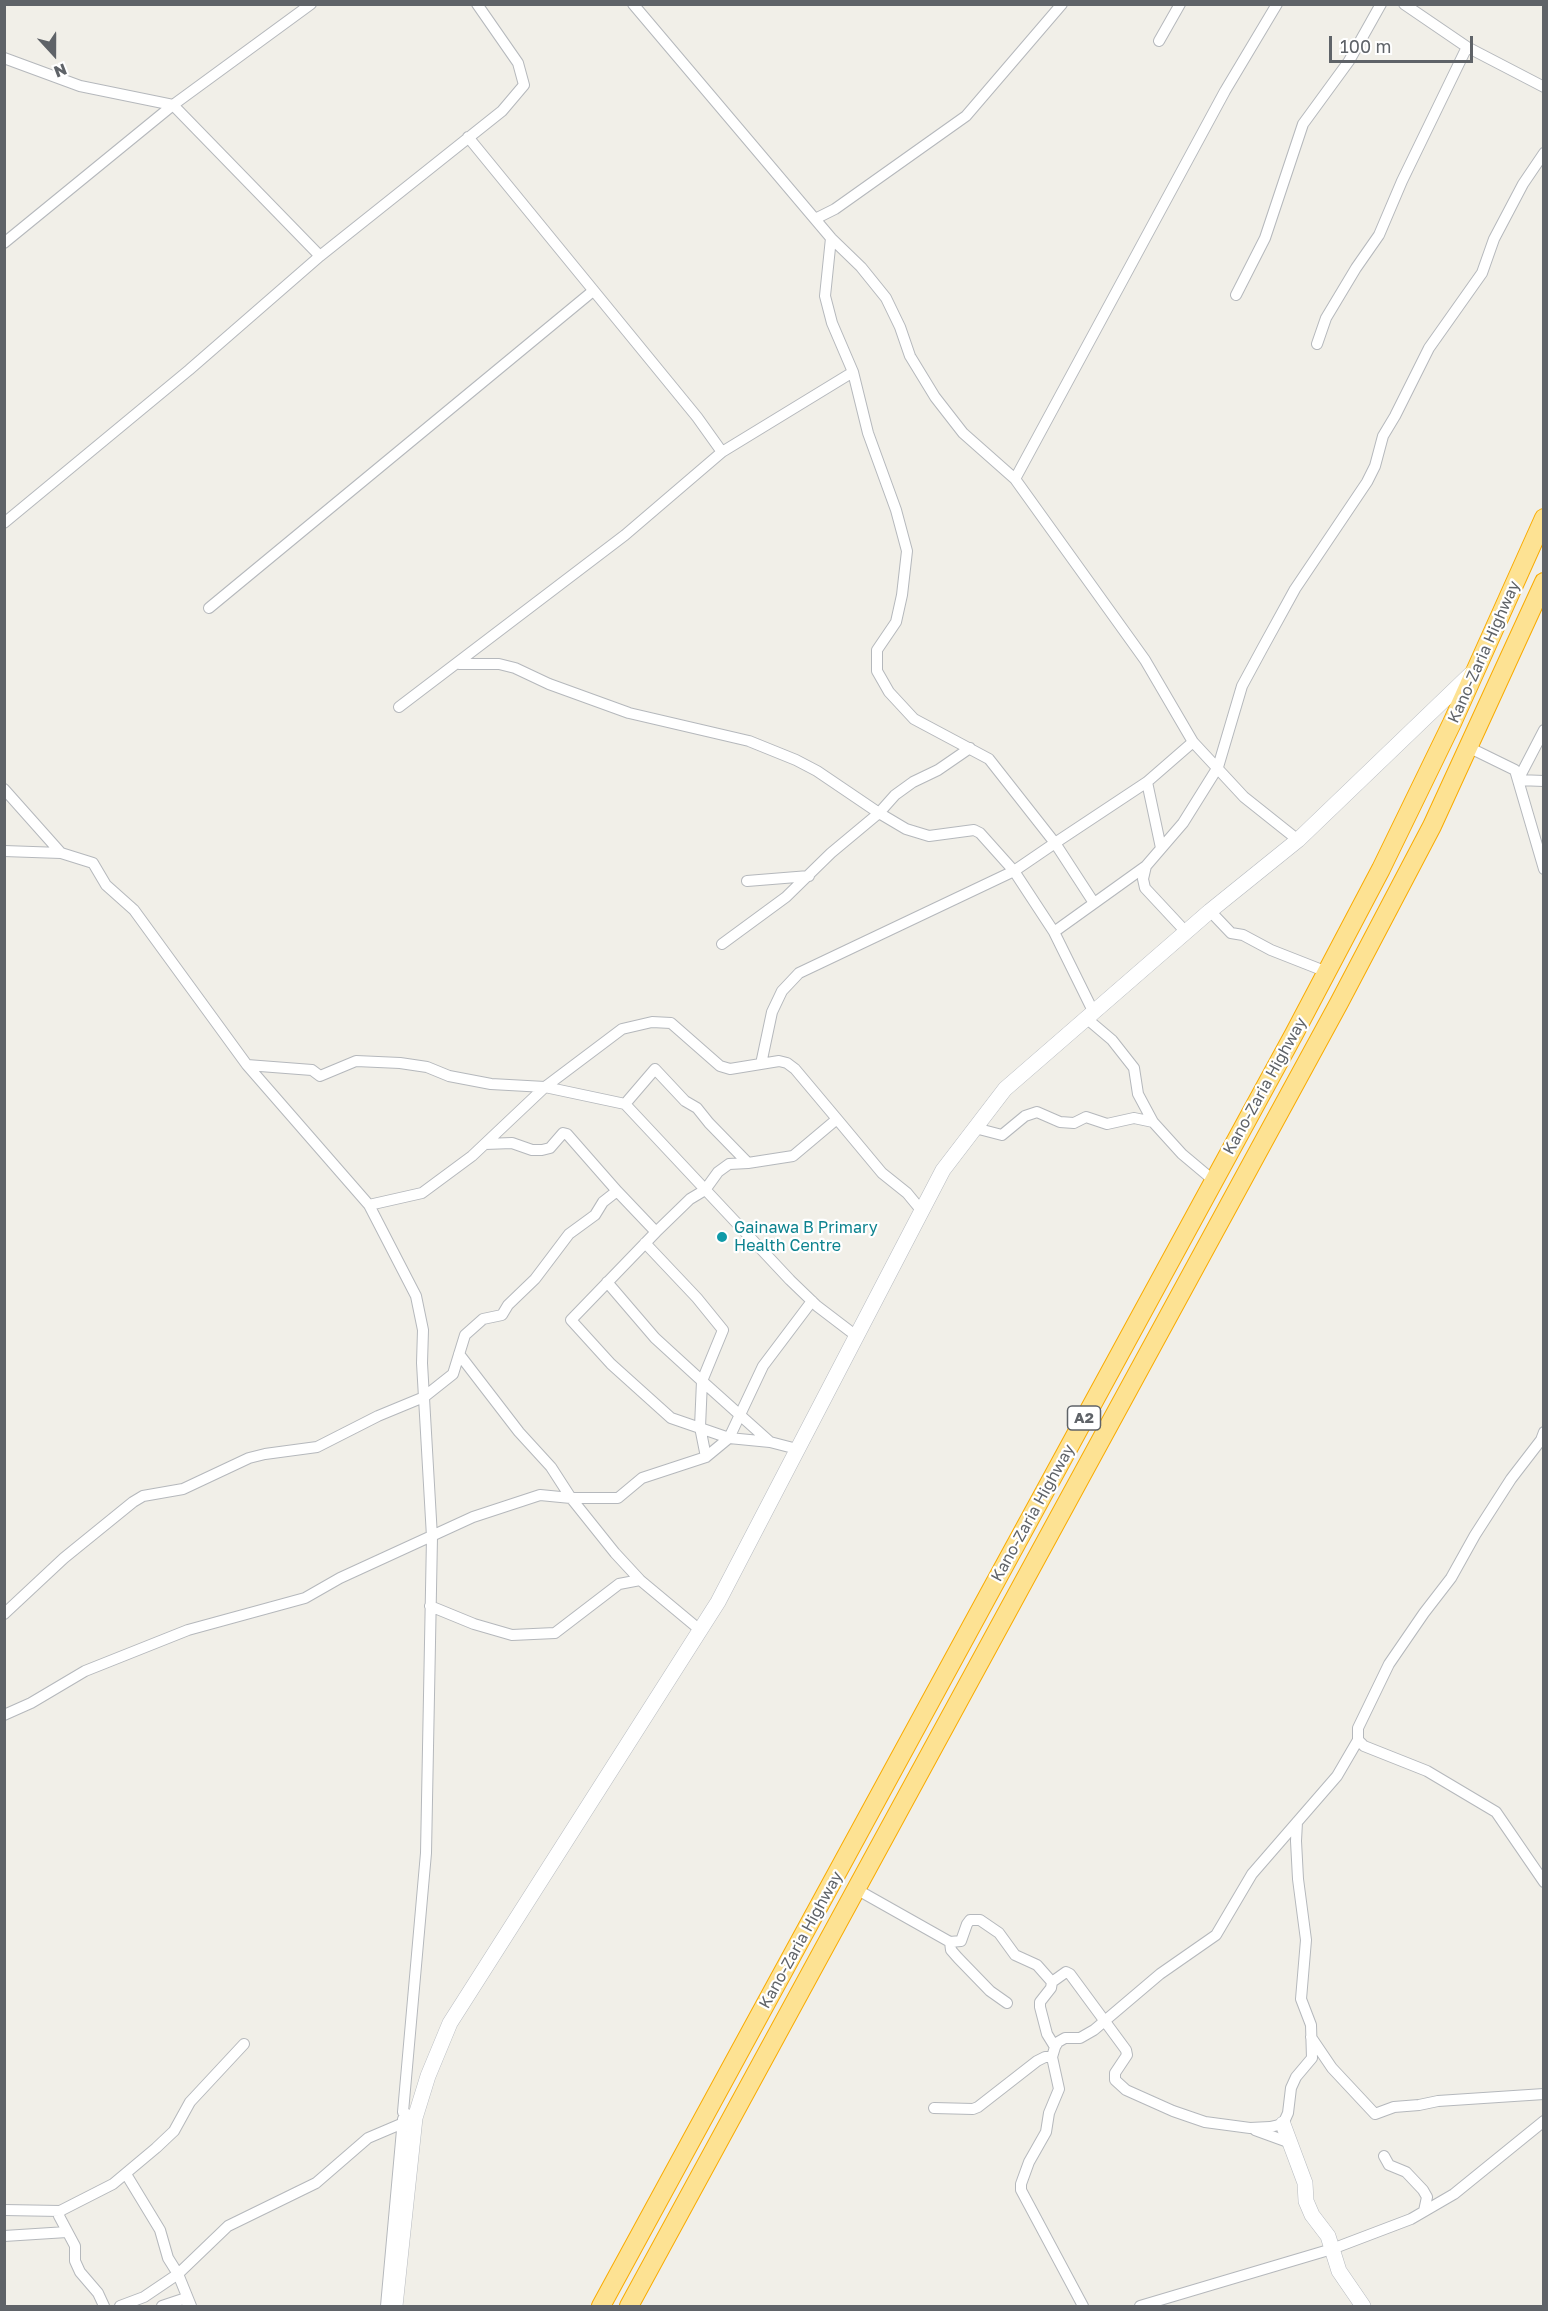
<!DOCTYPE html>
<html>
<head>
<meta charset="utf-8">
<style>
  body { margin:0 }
  #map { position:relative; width:1548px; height:2311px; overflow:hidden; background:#f1efe8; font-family:"Golos Text",sans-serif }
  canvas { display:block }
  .frame { position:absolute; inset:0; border:6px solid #5f6368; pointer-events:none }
  .north { position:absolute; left:24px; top:24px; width:60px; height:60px; -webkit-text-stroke:4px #fff; paint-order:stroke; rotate:159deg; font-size:16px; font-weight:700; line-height:24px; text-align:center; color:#5f6368 }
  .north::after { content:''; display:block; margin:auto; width:21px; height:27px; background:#5f6368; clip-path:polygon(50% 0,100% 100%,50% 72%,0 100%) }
  .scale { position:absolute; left:1329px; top:36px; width:144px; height:27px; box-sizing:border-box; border:3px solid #5f6368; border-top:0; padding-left:8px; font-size:18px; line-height:21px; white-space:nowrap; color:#5f6368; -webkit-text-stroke:4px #fff; paint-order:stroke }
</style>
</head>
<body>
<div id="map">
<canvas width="1548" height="2311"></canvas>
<div class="frame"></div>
<div class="north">N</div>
<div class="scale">100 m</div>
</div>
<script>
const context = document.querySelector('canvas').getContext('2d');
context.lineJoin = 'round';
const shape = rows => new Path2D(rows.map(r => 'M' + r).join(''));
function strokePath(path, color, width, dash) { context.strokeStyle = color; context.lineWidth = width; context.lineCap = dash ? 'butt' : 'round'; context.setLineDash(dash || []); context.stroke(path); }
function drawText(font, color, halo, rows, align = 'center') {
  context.font = font + ' "Golos Text",sans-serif'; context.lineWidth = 4.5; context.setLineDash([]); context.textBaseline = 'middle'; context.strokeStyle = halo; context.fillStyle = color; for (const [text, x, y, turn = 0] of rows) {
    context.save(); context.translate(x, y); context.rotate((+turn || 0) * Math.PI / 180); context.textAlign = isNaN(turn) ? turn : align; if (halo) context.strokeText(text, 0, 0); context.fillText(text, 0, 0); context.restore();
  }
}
const street = shape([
  [633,4,831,238,861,267,886,298,900,327,910,356,935,397,963,433,1015,479,1145,660,1193,742,1147,782,1161,848],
  [1404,4,1467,47,1544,87],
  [1159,41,1180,4],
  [4,58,80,86,173,105,320,256,502,111,524,85,518,63,477,4],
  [468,137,697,417,722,452],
  [815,219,835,209,966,116,1062,4],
  [831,238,825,296,832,323,853,372,868,433,896,510,907,551,902,595,896,622,877,650,877,671,889,692,914,719,989,759,1055,843,1014,871,1054,932],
  [4,243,173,105,311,4],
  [1236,295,1265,238,1303,124,1349,61,1381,4],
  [1317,344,1326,318,1356,268,1379,235,1402,181,1467,47],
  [1015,479,1225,91,1277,4],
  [4,523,189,370,320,256],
  [209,608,593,291],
  [459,664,499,664,515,668,549,684,629,713,749,741,796,760,817,771,879,813,895,795,913,782,938,770,970,748],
  [399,707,625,535,722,452,853,372],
  [1544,730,1518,780,1544,781],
  [1193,742,1244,797,1298,840],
  [1468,747,1515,770,1544,869],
  [4,789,61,853,93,863,106,885,134,910,247,1065,369,1205,416,1296,423,1330,422,1363,432,1537,426,1853,403,2112,415,2118,368,2138,316,2183,228,2226,178,2274,144,2297,120,2306],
  [4,851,61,853],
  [1146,866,1143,879,1145,888,1186,932],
  [747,881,809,876],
  [1094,903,1055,843,1147,782],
  [1210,911,1231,933,1243,935,1271,950,1327,972],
  [722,944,786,897,831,853,879,813,906,829,929,836,974,830,980,833,1014,871,799,973,782,991,772,1012,761,1064],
  [1093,1011,1054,932,1146,866,1183,823,1218,767,1242,686,1262,649,1295,589,1367,482,1375,466,1383,436,1395,416,1429,348,1482,273,1494,239,1523,184,1544,153],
  [1086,1018,1112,1040,1134,1068,1138,1094,1153,1122,1182,1154,1213,1180],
  [247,1065,312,1070,320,1076,356,1061,400,1063,427,1067,449,1076,491,1084,545,1087,625,1104,655,1069,685,1101,697,1108,709,1123,748,1163,793,1156,837,1119,882,1173,907,1193,921,1210],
  [625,1104,790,1280,817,1306,855,1335],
  [975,1128,1002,1135,1025,1116,1037,1112,1060,1122,1074,1123,1086,1117,1107,1124,1134,1118,1153,1122],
  [485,1144,512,1143,532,1150,542,1150,550,1148,563,1133,567,1134,617,1191],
  [369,1205,422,1193,472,1156,545,1087,622,1029,652,1022,671,1023,720,1066,730,1069,779,1061,787,1063,795,1069,837,1119],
  [656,1232,571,1320,611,1364,671,1418,729,1438,770,1442,797,1449],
  [645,1243,697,1298,723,1330,702,1381,770,1442],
  [607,1282,655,1338,702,1381,700,1427,706,1457],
  [459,1354,519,1432,551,1467,571,1498,618,1498,642,1478,706,1457,729,1438,763,1366,812,1301],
  [1544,1432,1541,1440,1511,1479,1475,1535,1451,1578,1424,1613,1389,1664,1358,1728,1358,1740,1364,1746,1427,1771,1496,1812,1544,1882],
  [430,1606,474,1624,512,1635,555,1633,619,1584,640,1580],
  [4,1614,64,1558,133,1502,143,1496,183,1489,249,1458,265,1454,317,1447,378,1416,424,1397,453,1374,465,1335,483,1319,502,1315,508,1305,535,1279,569,1234,595,1215,603,1202,617,1191,656,1232,690,1199,705,1190,718,1172,729,1164,748,1163],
  [4,1715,31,1703,85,1671,188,1630,305,1598,340,1578,473,1517,540,1495,571,1498,615,1553,640,1580,700,1630],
  [856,1889,950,1942,961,1941,967,1924,970,1920,980,1920,999,1933,1015,1955,1037,1965,1052,1982,1066,1972,1070,1974,1126,2050,1127,2055,1115,2073,1115,2080,1126,2090,1173,2111,1205,2122,1250,2128,1270,2127,1283,2124,1288,2113,1291,2088,1296,2077,1312,2058,1311,2025,1301,1999,1306,1940,1298,1879,1296,1841,1297,1822],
  [950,1942,951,1950,958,1958,990,1991,1007,2003],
  [1052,1982,1051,1988,1040,2002,1040,2007,1047,2034,1055,2047],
  [1311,2037,1332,2068,1375,2114,1394,2107,1419,2105,1438,2101,1544,2094],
  [934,2108,973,2109,978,2107,1037,2061,1045,2057,1052,2057],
  [1255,2130,1288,2142],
  [1384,2156,1389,2165,1406,2172,1423,2190,1427,2197,1424,2211],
  [126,2174,160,2230,168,2258,178,2274,191,2306],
  [4,2210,60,2211],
  [4,2236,67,2232],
  [104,2306,98,2293,80,2272,75,2261,75,2246,59,2216,60,2211,113,2184,156,2148,174,2131,190,2102,244,2044],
  [162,2306,183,2299,189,2303],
  [386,2306,403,2119],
  [1083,2306,1021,2190,1021,2184,1029,2162,1046,2132,1049,2113,1059,2089,1052,2057,1055,2047,1058,2042,1065,2038,1080,2038,1094,2030,1160,1974,1216,1935,1252,1874,1337,1776,1358,1740],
  [1140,2306,1332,2249,1411,2219,1454,2194,1544,2121]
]);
const secondary = shape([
  [1283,2124,1305,2183,1306,2201,1312,2215,1328,2236,1339,2271,1363,2306],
  [395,2306,415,2118,428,2076,450,2023,718,1602,943,1170,1005,1089,1210,911,1298,840,1474,671]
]);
const highway = shape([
  [601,2306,1294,1034,1381,869,1452,723,1544,518],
  [629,2306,1339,1003,1432,826,1544,582]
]);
strokePath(street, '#b5b8bc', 12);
strokePath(secondary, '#b6babf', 16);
strokePath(highway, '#f9ab00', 20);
strokePath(street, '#fff', 10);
strokePath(secondary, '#fff', 15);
strokePath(highway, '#fde293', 18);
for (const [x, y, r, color] of [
  [722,1237,6,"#0f9aa8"]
]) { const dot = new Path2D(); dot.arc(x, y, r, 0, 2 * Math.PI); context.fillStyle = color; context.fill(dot); strokePath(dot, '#fff', 2); }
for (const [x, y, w] of [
  [1084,1418,33]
]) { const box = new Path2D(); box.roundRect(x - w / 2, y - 12, w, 24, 4.5); context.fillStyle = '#fff'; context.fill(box); strokePath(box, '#5f6368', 1.5); }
drawText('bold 15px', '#5f6368', null, [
  ["A2",1084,1418]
]);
drawText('16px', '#5f6368', '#fff', [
  ["Kano-Zaria Highway",1484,652,-66],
  ["Kano-Zaria Highway",1265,1086,-61],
  ["Kano-Zaria Highway",1033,1513,-61],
  ["Kano-Zaria Highway",801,1940,-61]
]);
drawText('16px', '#0d838f', '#fff', [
  ["Gainawa B Primary",734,1228],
  ["Health Centre",734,1246]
], 'left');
</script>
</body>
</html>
